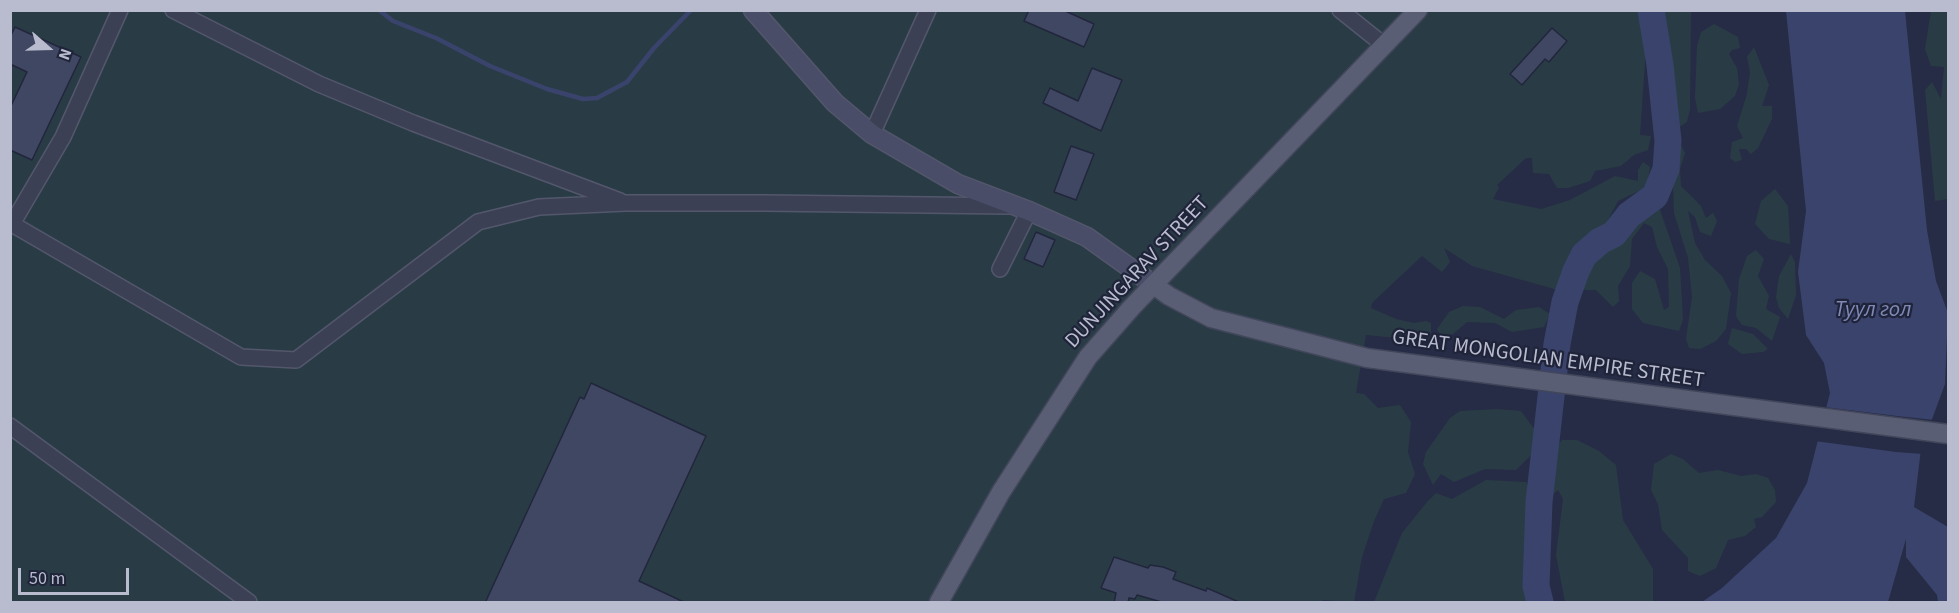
<!DOCTYPE html>
<html>
<head>
<meta charset="utf-8">
<style>
  body { margin:0 }
  #map { position:relative; width:1959px; height:613px; overflow:hidden; background:#262c45; font-family:"Source Sans 3",sans-serif }
  canvas { display:block }
  .frame { position:absolute; inset:0; border:12px solid #b9bcce; pointer-events:none }
  .north { position:absolute; left:18px; top:18px; width:60px; height:60px; -webkit-text-stroke:4px #20243a; paint-order:stroke; rotate:110deg; font-size:16px; font-weight:700; line-height:24px; text-align:center; color:#b9bcce }
  .north::after { content:''; display:block; margin:auto; width:21px; height:27px; background:#b9bcce; clip-path:polygon(50% 0,100% 100%,50% 72%,0 100%) }
  .scale { position:absolute; left:18px; top:568px; width:111px; height:27px; box-sizing:border-box; border:3px solid #b9bcce; border-top:0; padding-left:8px; font-size:18px; line-height:21px; white-space:nowrap; color:#b9bcce; -webkit-text-stroke:4px #20243a; paint-order:stroke }
</style>
</head>
<body>
<div id="map">
<canvas width="1959" height="613"></canvas>
<div class="frame"></div>
<div class="north">N</div>
<div class="scale">50 m</div>
</div>
<script>
const context = document.querySelector('canvas').getContext('2d');
context.lineJoin = 'round';
function paint(path, color) { context.fillStyle = color; context.fill(path, 'evenodd'); }
const shape = rows => new Path2D(rows.map(r => 'M' + r).join(''));
function strokePath(path, color, width, dash) { context.strokeStyle = color; context.lineWidth = width; context.lineCap = dash ? 'butt' : 'round'; context.setLineDash(dash || []); context.stroke(path); }
function drawText(font, color, halo, rows, align = 'center') {
  context.font = font + ' "Source Sans 3",sans-serif'; context.lineWidth = 4.5; context.setLineDash([]); context.textBaseline = 'middle'; context.strokeStyle = halo; context.fillStyle = color; for (const [text, x, y, turn = 0] of rows) {
    context.save(); context.translate(x, y); context.rotate((+turn || 0) * Math.PI / 180); context.textAlign = isNaN(turn) ? turn : align; if (halo) context.strokeText(text, 0, 0); context.fillText(text, 0, 0); context.restore();
  }
}
paint(shape([
  [10,11,1646,11,1647,33,1640,135,1651,136,1648,150,1634,155,1621,166,1595,171,1590,181,1568,188,1557,188,1549,174,1533,173,1532,158,1526,158,1497,185,1499,187,1493,199,1541,209,1570,200,1615,176,1638,181,1638,170,1643,162,1650,167,1647,187,1618,201,1605,226,1572,260,1558,290,1472,266,1444,248,1450,262,1442,272,1422,256,1372,303,1371,308,1396,319,1414,323,1426,321,1431,323,1431,332,1428,341,1366,335,1356,393,1364,394,1378,408,1400,405,1411,422,1408,452,1415,474,1406,493,1384,499,1374,521,1362,557,1354,602,1323,600,1322,602,11,602],
  [1658,11,1691,11,1690,109,1687,122,1678,128,1667,37],
  [1931,11,1948,11,1948,199,1935,201,1925,90,1932,82,1941,99,1944,67,1931,66,1925,49],
  [1714,24,1738,37,1740,48,1732,50,1729,54,1737,68,1739,84,1735,96,1720,109,1698,113,1695,98,1697,46,1701,32],
  [1754,47,1769,85,1762,106,1772,106,1772,119,1758,148,1751,154,1746,149,1739,149,1742,160,1735,162,1730,158,1732,142,1743,138,1737,126,1747,94,1750,72,1747,57],
  [1680,143,1685,153,1680,169,1681,186,1701,206,1706,218,1713,213,1717,221,1711,236,1700,232,1695,217,1688,211,1695,243,1705,260,1722,276,1731,293,1726,329,1716,341,1700,349,1689,348,1686,339,1692,297,1688,258,1674,213,1672,154],
  [1775,189,1788,206,1790,244,1769,239,1755,224,1761,201],
  [1658,204,1680,268,1683,319,1679,331,1643,323,1632,309,1632,283,1640,271,1655,279,1664,310,1669,307,1668,269,1657,247,1652,227,1644,223,1632,239,1630,266,1618,286,1619,301,1613,307,1596,290,1585,290,1581,285,1588,266,1620,235],
  [1756,250,1764,259,1758,276,1769,296,1766,309,1780,317,1772,341,1756,328,1742,325,1736,316,1739,279,1747,256],
  [1791,254,1795,262,1796,295,1788,319,1779,308,1776,297,1779,276],
  [1463,306,1480,307,1504,319,1516,310,1539,307,1550,314,1544,327,1512,332,1495,323,1467,322,1453,334,1442,338,1437,329,1449,312],
  [1732,328,1753,334,1768,349,1763,352,1742,354,1728,344],
  [1497,409,1521,411,1535,430,1532,454,1516,470,1485,469,1454,482,1441,474,1433,485,1423,464,1426,452,1450,418,1460,411],
  [1562,440,1577,440,1599,451,1616,465,1623,520,1653,569,1653,602,1565,602,1556,555,1563,499,1558,490,1546,500,1543,489,1553,450],
  [1671,454,1683,459,1699,473,1718,470,1741,476,1756,474,1768,478,1775,490,1776,502,1762,517,1754,519,1756,527,1745,536,1728,540,1716,568,1700,576,1688,571,1688,558,1662,530,1658,504,1651,490,1654,464],
  [1486,480,1526,482,1531,489,1523,581,1528,602,1374,602,1402,533,1427,502,1436,493,1452,499]
]), '#293c46');
paint(shape([
  [1786,11,1905,11,1927,230,1936,281,1948,313,1945,384,1921,449,1914,507,1948,527,1948,602,1938,602,1937,595,1906,557,1906,539,1888,602,1702,602,1722,588,1776,538,1807,483,1830,393,1824,363,1806,335,1798,272,1806,211]
]), '#3a436c');
paint(shape([
  [1824,407,1897,416,1934,420,1923,454,1896,452,1815,441]
]), '#262c45');
strokePath(shape([
  [379,10,393,21,436,38,490,66,547,89,583,99,597,98,627,82,654,48,691,10]
]), '#3a436c', 4.5);
strokePath(shape([
  [1540,602,1536,586,1539,502,1557,344,1565,302,1576,271,1584,255,1600,241,1614,234,1629,215,1655,196,1666,169,1668,141,1660,65,1651,10]
]), '#3a436c', 27);
const building = shape([
  [1029,10,1063,10,1094,24,1084,47,1024,21,1029,10],
  [15,27,81,57,32,160,10,150,10,108,27,72,10,64,10,37,15,27],
  [1552,28,1567,41,1549,62,1545,59,1522,85,1510,74,1552,28],
  [1092,68,1122,80,1101,131,1043,103,1050,88,1078,101,1092,68],
  [1071,146,1094,154,1076,200,1054,192,1071,146],
  [1036,232,1055,240,1043,267,1024,259,1036,232],
  [591,383,706,436,639,581,686,603,485,603,580,397,584,399,591,383],
  [1114,557,1148,568,1150,565,1163,567,1176,572,1173,579,1206,591,1207,588,1241,603,1165,603,1137,595,1135,599,1129,598,1128,603,1114,603,1116,593,1101,588,1114,557]
]);
paint(building, '#404762');
strokePath(building, '#22263c', 1.5);
const street = shape([
  [120,10,63,137,12,224,241,357,296,360,478,222,539,207,625,203,765,203,1009,206],
  [173,10,319,84,413,123,620,201],
  [1340,10,1385,46],
  [872,134,928,10],
  [1000,269,1029,211],
  [10,426,249,602]
]);
const secondary = shape([
  [753,10,835,103,872,134,958,184,1029,211,1087,237,1154,285]
]);
const primary = shape([
  [1154,285,1169,296,1211,318,1367,358,1948,434],
  [939,602,1001,492,1088,357,1132,307,1418,10]
]);
strokePath(street, '#54576c', 18);
strokePath(secondary, '#54576c', 21);
strokePath(primary, '#42465b', 21);
strokePath(street, '#3b4054', 15);
strokePath(secondary, '#494d68', 18);
strokePath(primary, '#595e74', 18);
drawText('21px', '#b9bcce', '#20243a', [
  ["DUNJINGARAV STREET",1138,273,-47],
  ["GREAT MONGOLIAN EMPIRE STREET",1548,360,8]
]);
drawText('italic 22px', '#7f8ab6', '#20243a', [
  ["Туул гол",1873,311]
]);
</script>
</body>
</html>
